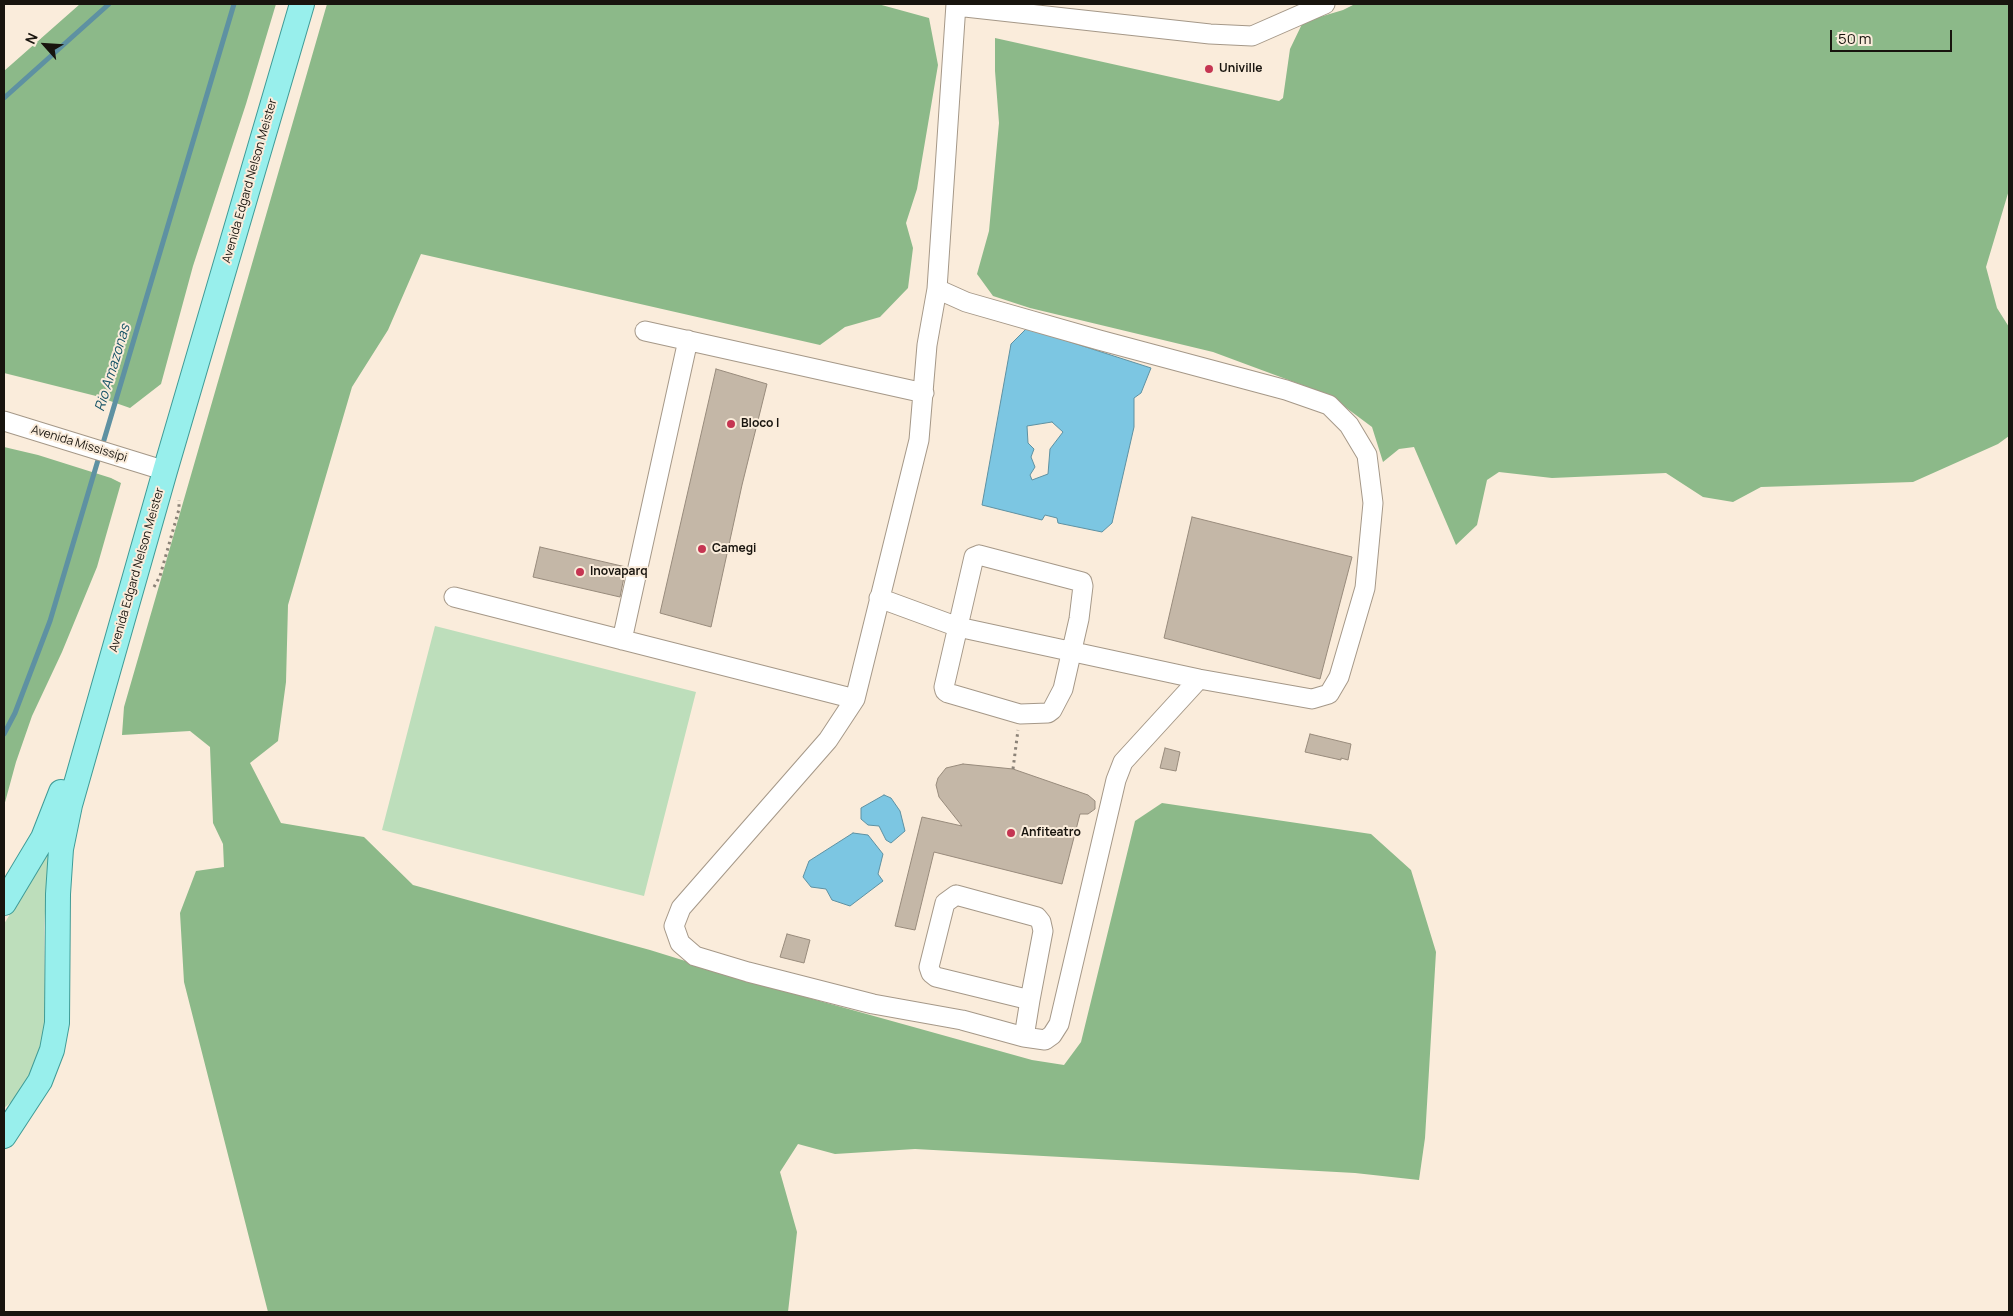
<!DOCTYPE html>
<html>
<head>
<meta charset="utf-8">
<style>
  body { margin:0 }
  #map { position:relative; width:2013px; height:1316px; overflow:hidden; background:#faecdb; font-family:Manrope,sans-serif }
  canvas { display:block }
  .frame { position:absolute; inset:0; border:5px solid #18140e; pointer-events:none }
  .north { position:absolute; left:20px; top:20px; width:50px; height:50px; -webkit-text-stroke:4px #faecdb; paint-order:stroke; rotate:296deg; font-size:14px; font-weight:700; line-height:20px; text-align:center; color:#18140e }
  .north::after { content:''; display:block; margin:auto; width:18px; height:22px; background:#18140e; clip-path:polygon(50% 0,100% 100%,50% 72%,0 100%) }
  .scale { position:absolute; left:1830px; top:30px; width:122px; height:22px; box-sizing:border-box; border:2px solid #18140e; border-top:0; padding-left:6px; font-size:15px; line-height:18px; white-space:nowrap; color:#18140e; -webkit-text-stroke:4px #faecdb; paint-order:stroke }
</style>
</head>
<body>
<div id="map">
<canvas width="2013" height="1316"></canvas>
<div class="frame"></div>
<div class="north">N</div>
<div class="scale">50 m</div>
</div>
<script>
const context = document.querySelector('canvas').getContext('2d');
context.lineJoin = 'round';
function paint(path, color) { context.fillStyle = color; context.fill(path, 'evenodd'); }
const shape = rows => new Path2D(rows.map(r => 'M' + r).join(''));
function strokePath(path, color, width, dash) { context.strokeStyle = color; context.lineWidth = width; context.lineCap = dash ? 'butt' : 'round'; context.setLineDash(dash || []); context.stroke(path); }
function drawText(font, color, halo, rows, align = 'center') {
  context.font = font + ' Manrope,sans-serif'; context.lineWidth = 4; context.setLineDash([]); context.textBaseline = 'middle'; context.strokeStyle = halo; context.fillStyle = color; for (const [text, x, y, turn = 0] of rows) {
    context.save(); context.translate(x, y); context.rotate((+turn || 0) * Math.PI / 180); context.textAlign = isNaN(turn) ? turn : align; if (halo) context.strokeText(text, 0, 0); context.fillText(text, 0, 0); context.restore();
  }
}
paint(shape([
  [435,626,696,692,644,896,382,830],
  [49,849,44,927,45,1019,40,1053,20,1095,4,1108,4,924]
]), '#bddebb');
paint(shape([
  [80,4,276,4,246,104,193,266,161,384,130,408,96,396,4,373,4,71],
  [327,4,878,4,929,18,938,65,917,189,906,223,913,248,908,288,880,317,845,327,820,345,421,254,388,330,352,387,288,605,286,682,278,741,250,763,281,823,364,837,413,885,650,950,766,986,1032,1060,1064,1065,1081,1042,1135,821,1162,803,1371,834,1411,870,1436,952,1425,1138,1419,1180,1355,1173,915,1149,835,1154,798,1144,780,1172,797,1232,788,1312,268,1312,184,982,180,913,196,871,224,867,223,844,213,823,210,747,190,731,122,735,124,707],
  [1355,4,1454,4,1461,5,2009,4,2009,190,1986,267,1997,308,2009,327,2009,436,1998,444,1913,482,1761,487,1733,502,1703,497,1666,473,1552,478,1499,472,1487,480,1477,525,1456,545,1414,447,1399,449,1383,462,1372,427,1329,395,1213,352,1030,308,993,296,977,274,989,231,999,123,995,71,995,38,1279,101,1283,98,1290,49,1303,22,1343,10],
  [4,447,38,455,111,478,121,483,97,567,62,652,32,716,16,762,4,806]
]), '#8cb989');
const water = shape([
  [1027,328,1151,368,1141,393,1134,398,1134,427,1112,523,1102,532,1058,523,1057,518,1045,515,1042,520,982,505,1011,344,1027,328],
  [1052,422,1063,432,1050,449,1048,474,1032,480,1030,475,1035,467,1031,457,1034,449,1028,443,1027,426,1052,422],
  [884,795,891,798,900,811,905,831,891,843,886,840,879,826,868,825,861,819,861,808,884,795],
  [853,833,868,835,883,854,878,874,883,881,850,906,832,900,826,889,811,887,803,877,809,861,853,833]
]);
paint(water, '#7cc6e2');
strokePath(water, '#5e91a2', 1);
strokePath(shape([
  [4,98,109,4],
  [4,734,15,713,50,621,234,4]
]), '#5e91a2', 5);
const building = shape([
  [716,369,767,384,742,485,711,627,660,613,716,369],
  [1192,517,1352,557,1320,679,1164,638,1192,517],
  [540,547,626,567,620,597,533,577,540,547],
  [1310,734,1351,744,1348,760,1341,758,1341,760,1305,752,1310,734],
  [1165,748,1180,752,1176,771,1160,768,1165,748],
  [963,764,1013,769,1088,795,1095,801,1095,809,1088,814,1080,814,1062,884,934,852,915,930,895,926,922,817,962,826,939,797,936,785,938,778,946,768,963,764],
  [787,934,810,940,804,963,780,957,787,934]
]);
paint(building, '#c4b7a7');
strokePath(building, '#988b7c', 1);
const minor = shape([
  [956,4,937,289,927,345,919,440,855,699,828,740,681,908,674,926,680,943,695,956,748,972,873,1004,962,1020,1024,1037,1030,1000],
  [956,6,1210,34,1252,36,1325,4],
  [645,331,924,393],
  [4,421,153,467],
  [979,555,1082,582,1083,586,1079,619,1063,689,1052,710,1048,713,1020,714,948,693,945,691,944,687,974,557,979,555],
  [454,597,855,699],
  [879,598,958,627,1199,679,1312,699,1329,694,1339,677,1365,588,1373,503,1367,455,1349,425,1329,405,1286,390,1099,340,966,302,937,289],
  [622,640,688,340],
  [956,895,1037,917,1041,922,1043,931,1030,1000,936,977,931,973,929,967,945,903,956,895],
  [1024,1037,1045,1040,1052,1035,1059,1024,1116,780,1123,762,1199,679]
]);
const major = shape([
  [4,903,43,838,61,792],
  [4,1136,40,1081,52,1050,57,1023,58,894,61,849,70,805,165,471,302,4]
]);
strokePath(minor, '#a59888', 21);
strokePath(major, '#3f9b96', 26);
strokePath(shape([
  [154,587,160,576,179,509,179,500],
  [1013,769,1018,730]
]), '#8b8277', 3, [2.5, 4]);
strokePath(minor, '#fff', 19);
strokePath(major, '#98efec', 24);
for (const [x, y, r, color] of [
  [1209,69,5,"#c53552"],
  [731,424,5,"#c53552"],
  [702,549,5,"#c53552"],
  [580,572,5,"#c53552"],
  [1011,833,5,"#c53552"]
]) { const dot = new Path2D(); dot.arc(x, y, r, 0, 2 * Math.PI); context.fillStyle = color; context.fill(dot); strokePath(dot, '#faecdb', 2); }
drawText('bold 12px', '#18140e', '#faecdb', [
  ["Univille",1219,69],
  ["Bloco I",741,424],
  ["Camegi",712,549],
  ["Inovaparq",590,572],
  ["Anfiteatro",1021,833]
], 'left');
drawText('12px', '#18140e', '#faecdb', [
  ["Avenida Edgard Nelson Meister",250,181,-74],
  ["Avenida Mississípi",79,444,17],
  ["Avenida Edgard Nelson Meister",137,570,-74]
]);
drawText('italic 14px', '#165367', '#faecdb', [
  ["Rio Amazonas",113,368,-73]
]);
</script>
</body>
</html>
